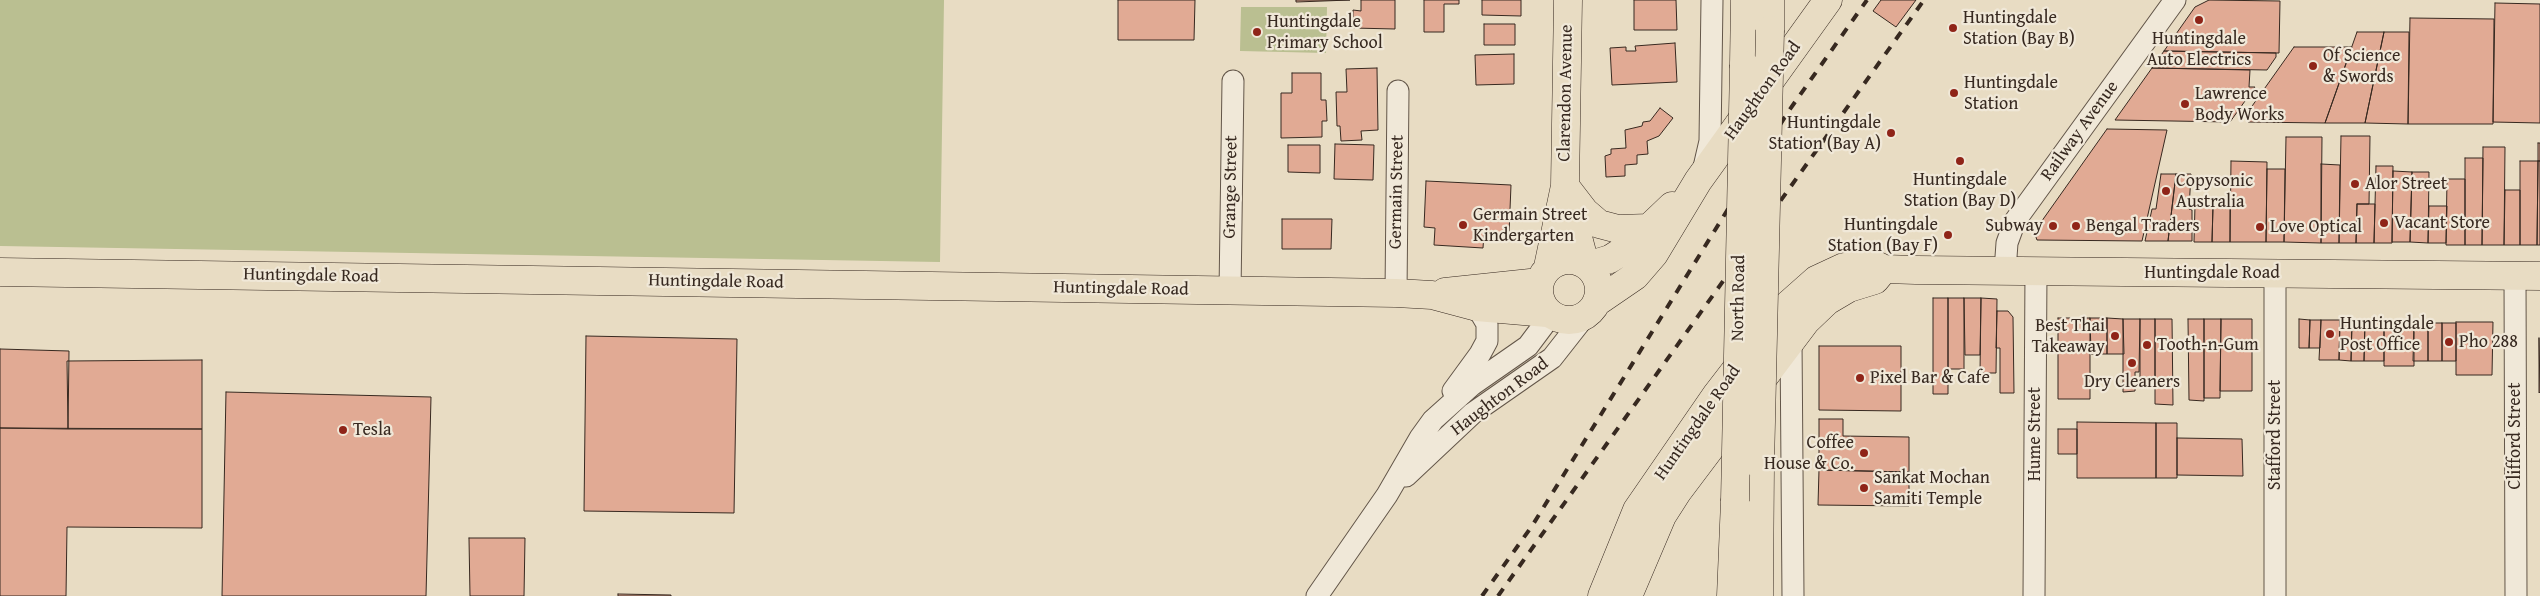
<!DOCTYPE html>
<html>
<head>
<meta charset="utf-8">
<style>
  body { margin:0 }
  canvas { display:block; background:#e8dcc3 }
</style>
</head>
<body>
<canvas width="2540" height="596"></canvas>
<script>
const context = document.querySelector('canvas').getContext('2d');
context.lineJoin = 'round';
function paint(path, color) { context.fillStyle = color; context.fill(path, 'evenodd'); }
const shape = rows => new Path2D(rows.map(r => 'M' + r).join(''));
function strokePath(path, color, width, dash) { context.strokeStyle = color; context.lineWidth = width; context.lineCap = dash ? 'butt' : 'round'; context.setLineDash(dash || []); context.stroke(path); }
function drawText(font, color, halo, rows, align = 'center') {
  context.font = font + ' "Gentium Book Plus",serif'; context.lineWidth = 4.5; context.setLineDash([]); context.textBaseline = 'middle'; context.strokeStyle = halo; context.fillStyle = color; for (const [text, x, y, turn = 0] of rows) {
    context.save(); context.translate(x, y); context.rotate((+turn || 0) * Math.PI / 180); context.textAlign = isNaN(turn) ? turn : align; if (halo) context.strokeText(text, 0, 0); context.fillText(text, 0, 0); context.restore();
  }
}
paint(shape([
  [0,0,944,0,940,262,0,246],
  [1241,7,1327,7,1326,53,1240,51]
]), '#babf91');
const building = shape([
  [1118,0,1195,0,1194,40,1118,40,1118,0],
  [1296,0,1350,0,1296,2,1296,0],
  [1361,0,1395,0,1395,29,1353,28,1353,10,1361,11,1361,0],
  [1424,0,1459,0,1459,4,1444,4,1444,32,1424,32,1424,0],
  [1482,0,1521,0,1521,16,1482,15,1482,0],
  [1634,0,1676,0,1677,30,1634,30,1634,0],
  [1881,0,1916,0,1896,27,1873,11,1881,0],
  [2209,0,2280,1,2279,53,2164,51,2195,7,2209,0],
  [2495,3,2540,4,2540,123,2493,122,2495,3],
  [2410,18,2494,19,2493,124,2408,124,2410,18],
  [1484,24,1515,24,1515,45,1484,45,1484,24],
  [2357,32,2384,32,2365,123,2325,123,2357,32],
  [2384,32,2409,32,2408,124,2365,123,2384,32],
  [1675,43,1677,82,1612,85,1610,48,1626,47,1626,51,1636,51,1635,46,1675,43],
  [2294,47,2352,47,2325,123,2248,122,2245,116,2294,47],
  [2164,51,2276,53,2276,57,2267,70,2152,68,2164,51],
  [1514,54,1514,84,1476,85,1475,55,1514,54],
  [1377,68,1378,130,1361,131,1362,140,1341,141,1340,126,1337,126,1336,92,1347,92,1346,69,1377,68],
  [2152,68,2250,70,2249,87,2255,87,2230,122,2115,120,2152,68],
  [1292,73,1321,73,1321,100,1326,100,1327,121,1322,121,1322,137,1281,138,1281,93,1292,93,1292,73],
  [1660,108,1673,118,1659,136,1647,141,1648,154,1637,155,1637,164,1625,165,1625,176,1606,177,1605,156,1611,154,1611,149,1626,148,1625,130,1642,126,1643,122,1650,121,1660,108],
  [2107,129,2167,130,2142,241,2037,240,2034,232,2107,129],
  [2341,136,2370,136,2369,204,2357,204,2356,243,2339,243,2341,136],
  [2286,137,2322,137,2321,243,2284,242,2286,137],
  [2538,143,2540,143,2540,161,2538,161,2538,143],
  [1335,144,1374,145,1373,180,1334,179,1335,144],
  [1288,145,1320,145,1320,173,1288,172,1288,145],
  [2483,147,2505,147,2504,245,2482,245,2483,147],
  [2465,158,2483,158,2482,245,2465,245,2465,158],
  [2231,161,2267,162,2266,242,2230,242,2231,161],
  [2520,161,2538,161,2537,245,2520,245,2520,161],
  [2538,161,2540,161,2540,245,2537,245,2538,161],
  [2321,164,2340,165,2339,243,2321,243,2321,164],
  [2376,166,2393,166,2392,243,2374,243,2376,166],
  [2267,169,2285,169,2284,242,2266,242,2267,169],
  [2393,171,2412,172,2410,242,2392,242,2393,171],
  [2412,172,2429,172,2428,243,2410,242,2412,172],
  [2161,174,2176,174,2168,241,2145,241,2152,209,2156,209,2161,174],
  [2176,174,2191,174,2189,209,2192,210,2192,241,2168,241,2176,174],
  [2447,179,2465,179,2465,245,2446,245,2447,179],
  [1426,181,1511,185,1509,234,1484,233,1483,248,1434,245,1435,228,1424,227,1426,181],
  [2505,190,2520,190,2520,245,2504,245,2505,190],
  [2357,204,2375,204,2374,243,2356,243,2357,204],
  [2195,206,2213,206,2212,242,2194,242,2195,206],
  [2213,206,2230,206,2230,242,2212,242,2213,206],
  [2429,206,2447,206,2446,243,2428,243,2429,206],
  [1282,219,1332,219,1331,249,1282,249,1282,219],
  [1933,298,1948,298,1948,394,1933,394,1933,298],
  [1948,298,1964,298,1964,369,1948,369,1948,298],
  [1964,298,1981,298,1980,355,1965,355,1964,298],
  [1981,298,1997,299,1996,373,1980,373,1981,298],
  [1997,311,2008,311,2013,317,2014,393,2000,393,2000,348,1996,348,1997,311],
  [2058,318,2090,318,2090,399,2058,399,2058,318],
  [2090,318,2107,318,2107,354,2091,354,2090,318],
  [2107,318,2123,319,2124,354,2107,354,2107,318],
  [2123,319,2140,319,2139,372,2135,372,2135,391,2123,392,2123,319],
  [2140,319,2155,319,2155,387,2140,387,2140,319],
  [2155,319,2172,319,2173,405,2155,404,2155,319],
  [2188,319,2204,319,2204,401,2189,400,2188,319],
  [2204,319,2221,319,2220,398,2204,398,2204,319],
  [2221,319,2252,319,2252,391,2220,391,2221,319],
  [2299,319,2310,320,2309,348,2299,348,2299,319],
  [2310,320,2321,320,2320,348,2309,348,2310,320],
  [2321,320,2340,320,2339,360,2319,360,2321,320],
  [2340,320,2352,321,2351,361,2339,360,2340,320],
  [2352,321,2365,321,2364,361,2351,361,2352,321],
  [2365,321,2384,322,2384,361,2364,361,2365,321],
  [2384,322,2414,322,2414,366,2384,366,2384,322],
  [2414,322,2428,323,2428,361,2413,361,2414,322],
  [2456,322,2493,322,2492,375,2456,375,2456,322],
  [2428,323,2442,323,2442,361,2428,361,2428,323],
  [2442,323,2456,323,2456,361,2442,361,2442,323],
  [586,336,737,339,734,513,584,511,586,336],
  [2539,338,2540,392,2539,393,2539,338],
  [1819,346,1901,346,1901,411,1819,410,1819,346],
  [0,349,69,351,68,429,0,428,0,349],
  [202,360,202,429,68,429,67,361,202,360],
  [226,392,431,397,426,596,222,596,226,392],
  [1819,419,1843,419,1843,436,1909,437,1909,472,1819,470,1819,419],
  [2077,422,2156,423,2156,478,2077,478,2077,422],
  [2156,423,2177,423,2177,478,2156,478,2156,423],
  [0,428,202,429,202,528,67,527,66,596,0,596,0,428],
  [2058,429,2077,429,2077,454,2058,454,2058,429],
  [2177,438,2242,439,2243,476,2177,475,2177,438],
  [1819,470,1909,472,1909,506,1818,505,1819,470],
  [469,538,525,538,524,596,470,596,469,538],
  [618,594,671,595,671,596,618,596,618,594]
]);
paint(building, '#e1aa94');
strokePath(building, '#372920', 1);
const minor = shape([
  [1704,167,1710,141,1712,0],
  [2005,271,2007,243,2015,221,2175,0],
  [2275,273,2275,596],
  [2515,276,2516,596],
  [1230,292,1233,81],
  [1396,293,1398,91],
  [1791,340,1793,596],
  [1453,391,1480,354,1487,341,1487,324,1477,307],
  [1406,476,1473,413,1552,358,1585,316],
  [1317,596,1387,495,1420,438,1433,420,1472,385,1528,346,1543,326,1549,314],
  [2034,596,2036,271]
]);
const major = shape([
  [1565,186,1585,212,1599,224,1618,229,1650,228],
  [1567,195,1585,264],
  '1539 290a30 30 0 1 1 60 0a30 30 0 1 1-60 0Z',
  [1587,266,1610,259,1629,247,1672,206],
  [1548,267,1565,186,1568,0],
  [0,272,1396,293,1432,295,1477,307,1547,313],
  [1445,292,1540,282],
  [1597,302,1635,276,1654,254,1698,181,1828,0],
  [1602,596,1637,510,1717,394,1781,311,1816,280,1844,267,1872,263,1884,269,1916,270,2540,276],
  [1628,596,1662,516,1678,491,1806,321,1827,301,1849,288,1875,280,1884,269]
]);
const highway = shape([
  [1770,30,1770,0],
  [1744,65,1745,0],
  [1731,596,1735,501],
  [1759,596,1760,465]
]);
strokePath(minor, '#635649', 23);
strokePath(major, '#372920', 29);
strokePath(highway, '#372920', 29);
strokePath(minor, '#f0e8d8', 21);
strokePath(major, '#e8dcc3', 28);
strokePath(highway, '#e8dcc3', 28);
strokePath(shape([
  [1482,596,1532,526,1788,112,1867,0],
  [1498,596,1924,0]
]), '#372920', 4, [9, 9]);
const highwayBridge = shape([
  [1760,465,1770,30],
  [1735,501,1744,65]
]);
strokePath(highwayBridge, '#372920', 29, []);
strokePath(highwayBridge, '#e8dcc3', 28);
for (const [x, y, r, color] of [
  [2199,20,5,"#8f2418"],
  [1953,28,5,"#8f2418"],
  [1257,32,5,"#8f2418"],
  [2313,66,5,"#8f2418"],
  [1954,93,5,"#8f2418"],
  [2185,104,5,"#8f2418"],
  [1891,133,5,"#8f2418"],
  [1960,161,5,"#8f2418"],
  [2355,184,5,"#8f2418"],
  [2166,191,5,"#8f2418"],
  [2384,223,5,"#8f2418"],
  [1463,225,5,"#8f2418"],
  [2053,226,5,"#8f2418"],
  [2076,226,5,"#8f2418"],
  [2260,227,5,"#8f2418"],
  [1948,235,5,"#8f2418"],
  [2330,334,5,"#8f2418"],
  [2115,336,5,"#8f2418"],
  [2449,342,5,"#8f2418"],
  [2147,345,5,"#8f2418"],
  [2132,363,5,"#8f2418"],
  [1860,378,5,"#8f2418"],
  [343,430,5,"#8f2418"],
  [1864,453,5,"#8f2418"],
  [1864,488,5,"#8f2418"]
]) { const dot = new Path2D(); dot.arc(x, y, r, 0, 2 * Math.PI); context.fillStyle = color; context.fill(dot); strokePath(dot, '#f0e8d8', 2); }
drawText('18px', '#372920', '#f0e8d8', [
  ["Huntingdale",1963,18],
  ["Station (Bay B)",1963,39],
  ["Huntingdale",1267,22],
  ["Primary School",1267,43],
  ["Huntingdale",2199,39,"center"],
  ["Auto Electrics",2199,60,"center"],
  ["Of Science",2323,56],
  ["& Swords",2323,77],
  ["Huntingdale",1964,83],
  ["Station",1964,104],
  ["Lawrence",2195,94],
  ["Body Works",2195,115],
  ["Huntingdale",1881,123,"right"],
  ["Station (Bay A)",1881,144,"right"],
  ["Huntingdale",1960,180,"center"],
  ["Station (Bay D)",1960,201,"center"],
  ["Copysonic",2176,181],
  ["Australia",2176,202],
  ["Alor Street",2365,184],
  ["Germain Street",1473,215],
  ["Kindergarten",1473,236],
  ["Vacant Store",2394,223],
  ["Huntingdale",1938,225,"right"],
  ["Station (Bay F)",1938,246,"right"],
  ["Subway",2043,226,"right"],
  ["Bengal Traders",2086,226],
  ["Love Optical",2270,227],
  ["Huntingdale",2340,324],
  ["Post Office",2340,345],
  ["Best Thai",2105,326,"right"],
  ["Takeaway",2105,347,"right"],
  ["Pho 288",2459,342],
  ["Tooth-n-Gum",2157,345],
  ["Pixel Bar & Cafe",1870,378],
  ["Dry Cleaners",2132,382,"center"],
  ["Tesla",353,430],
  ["Coffee",1854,443,"right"],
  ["House & Co.",1854,464,"right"],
  ["Sankat Mochan",1874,478],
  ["Samiti Temple",1874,499]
], 'left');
drawText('18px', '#372920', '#f0e8d8', [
  ["Haughton Road",1763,91,-54],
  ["Clarendon Avenue",1566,93,-89],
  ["Railway Avenue",2080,131,-54],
  ["Grange Street",1231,187,-89],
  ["Germain Street",1397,192,-89],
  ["Huntingdale Road",2212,273],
  ["Huntingdale Road",311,276,1],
  ["Huntingdale Road",716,282,1],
  ["Huntingdale Road",1121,289,1],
  ["North Road",1739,298,-89],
  ["Haughton Road",1500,397,-37],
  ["Huntingdale Road",1698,423,-55],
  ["Hume Street",2035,434,-90],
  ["Stafford Street",2275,435,-90],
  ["Clifford Street",2515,436,-90]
]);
</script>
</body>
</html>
